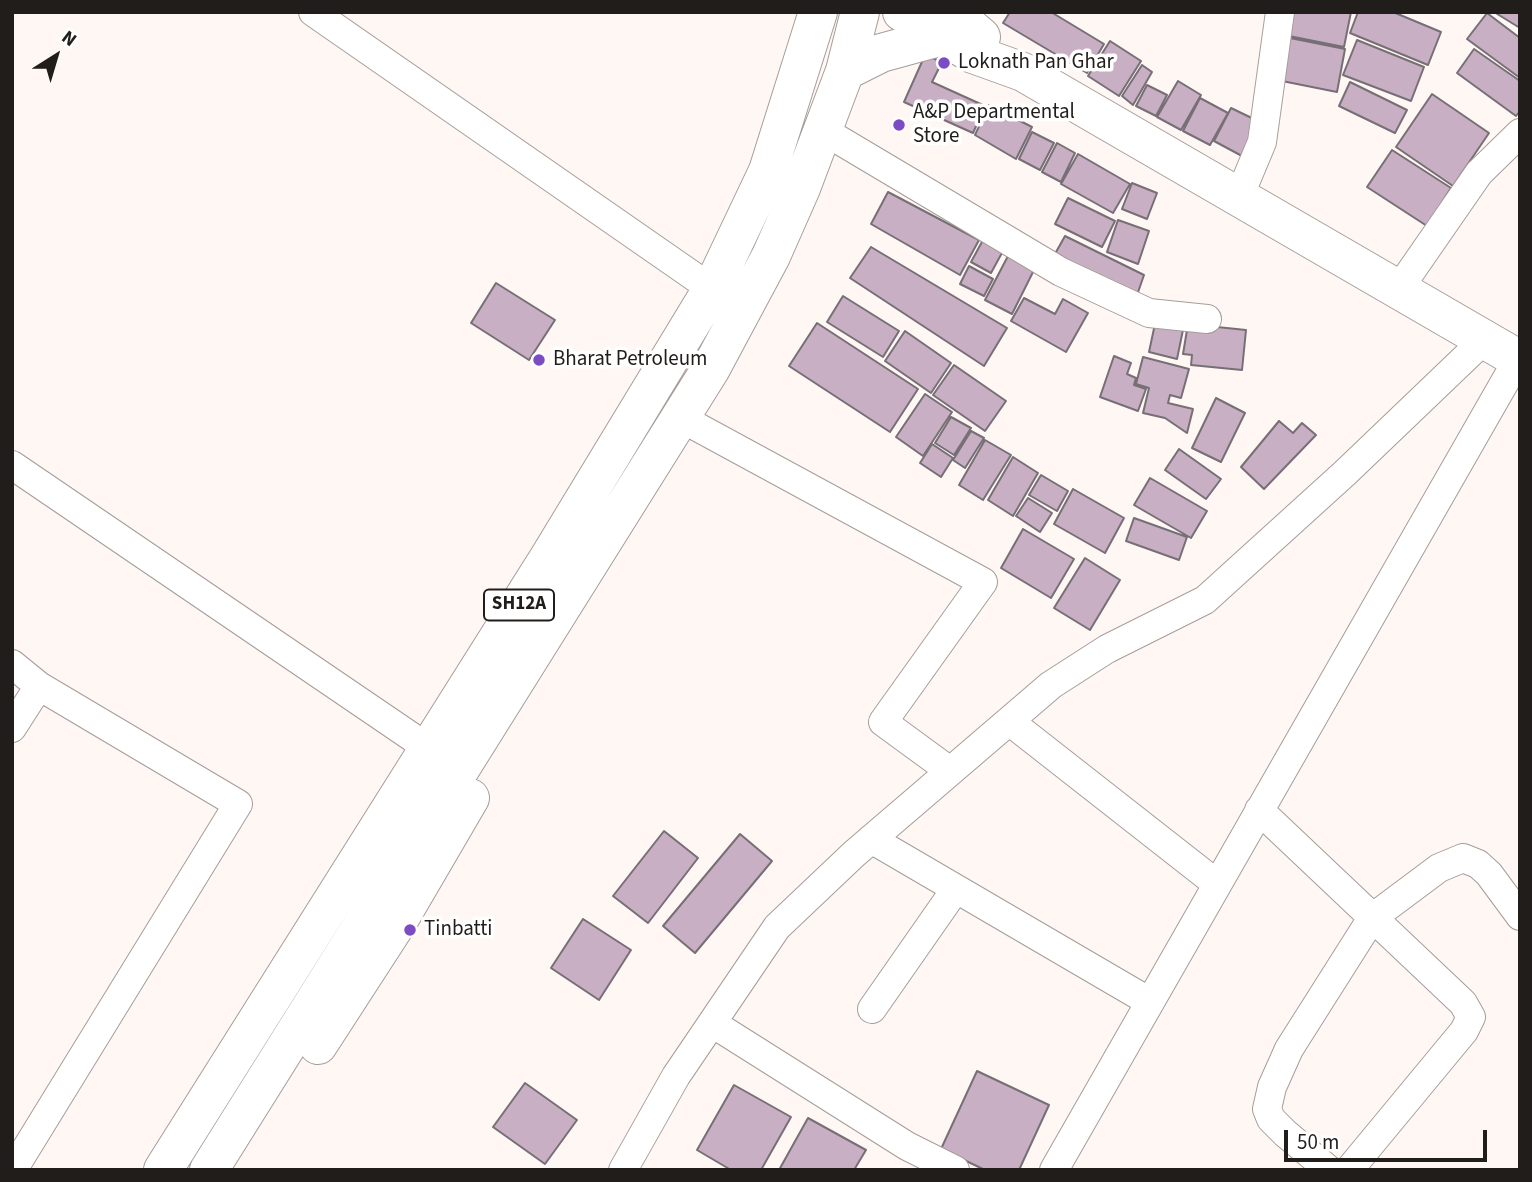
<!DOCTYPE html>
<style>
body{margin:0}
#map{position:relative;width:1532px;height:1182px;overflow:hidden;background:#fff7f3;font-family:"Source Sans 3",sans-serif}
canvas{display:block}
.frame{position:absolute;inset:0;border:14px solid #201d1b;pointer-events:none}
.north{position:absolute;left:21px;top:21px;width:70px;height:70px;-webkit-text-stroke:5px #fff;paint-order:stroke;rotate:37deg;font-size:19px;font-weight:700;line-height:28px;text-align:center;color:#201d1b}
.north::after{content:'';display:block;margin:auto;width:24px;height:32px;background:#201d1b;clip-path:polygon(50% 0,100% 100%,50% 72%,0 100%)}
.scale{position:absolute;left:1284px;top:1130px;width:203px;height:32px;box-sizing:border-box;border:4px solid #201d1b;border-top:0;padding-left:9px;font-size:21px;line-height:24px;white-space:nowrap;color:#201d1b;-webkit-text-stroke:5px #fff;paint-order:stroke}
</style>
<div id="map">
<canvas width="1532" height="1182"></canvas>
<div class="frame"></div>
<div class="north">N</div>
<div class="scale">50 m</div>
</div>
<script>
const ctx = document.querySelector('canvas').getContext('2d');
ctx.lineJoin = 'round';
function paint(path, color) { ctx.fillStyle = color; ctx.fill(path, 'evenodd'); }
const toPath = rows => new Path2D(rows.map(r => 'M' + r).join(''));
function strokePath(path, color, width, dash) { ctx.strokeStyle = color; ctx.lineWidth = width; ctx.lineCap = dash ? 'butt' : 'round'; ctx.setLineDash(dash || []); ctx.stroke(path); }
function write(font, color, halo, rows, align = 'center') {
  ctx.font = font + ' "Source Sans 3",sans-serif'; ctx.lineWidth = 7; ctx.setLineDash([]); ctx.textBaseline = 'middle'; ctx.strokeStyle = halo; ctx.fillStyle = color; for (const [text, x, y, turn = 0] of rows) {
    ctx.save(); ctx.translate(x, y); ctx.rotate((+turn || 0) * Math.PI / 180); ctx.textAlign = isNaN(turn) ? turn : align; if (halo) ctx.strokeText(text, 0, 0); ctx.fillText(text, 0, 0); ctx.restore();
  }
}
const building = toPath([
 [1010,12,1051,12,1104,44,1087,73,1003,23,1010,12],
 [1289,12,1351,12,1344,47,1284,35,1289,12],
 [1358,12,1393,12,1441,32,1428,65,1350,33,1358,12],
 [1494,12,1520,12,1520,28,1494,12],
 [1487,13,1520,38,1520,78,1467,39,1487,13],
 [1290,38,1345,49,1337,92,1282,81,1290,38],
 [1357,40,1424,67,1411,101,1343,75,1357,40],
 [1110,41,1141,61,1119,96,1088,76,1110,41],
 [1474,49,1520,81,1520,111,1516,116,1457,73,1474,49],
 [925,55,942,62,932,82,985,106,973,133,904,102,925,55],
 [1142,65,1152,72,1133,105,1122,96,1142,65],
 [1178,81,1201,95,1181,130,1157,117,1178,81],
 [1350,82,1407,110,1395,133,1339,106,1350,82],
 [1147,85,1167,95,1156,116,1136,106,1147,85],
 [1432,94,1489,133,1453,186,1396,147,1432,94],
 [1200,98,1228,113,1210,145,1183,131,1200,98],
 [989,105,1032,127,1016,159,975,135,989,105],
 [1231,108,1260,122,1242,156,1214,141,1231,108],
 [1032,132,1054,143,1040,170,1019,159,1032,132],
 [1057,143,1075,153,1061,182,1042,172,1057,143],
 [1392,150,1451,188,1427,226,1367,187,1392,150],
 [1078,154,1130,184,1113,213,1061,184,1078,154],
 [1132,183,1157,193,1147,219,1122,209,1132,183],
 [888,192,979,240,960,275,871,224,888,192],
 [1068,198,1115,221,1102,247,1055,224,1068,198],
 [1118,220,1149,231,1138,264,1107,252,1118,220],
 [1065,236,1144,275,1136,298,1051,261,1065,236],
 [983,240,1003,251,991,273,971,262,983,240],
 [871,247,1007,328,984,366,850,278,871,247],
 [1008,256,1034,270,1012,314,985,300,1008,256],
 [969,266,993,279,984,296,960,284,969,266],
 [496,283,555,320,529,360,471,323,496,283],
 [843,296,899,331,883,357,827,322,843,296],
 [1024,298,1055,314,1063,299,1088,313,1066,352,1011,321,1024,298],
 [1156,319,1184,325,1177,359,1149,352,1156,319],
 [817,323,918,389,890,432,789,366,817,323],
 [1188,324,1246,330,1242,370,1191,365,1192,355,1183,354,1188,324],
 [905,331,951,363,931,393,885,361,905,331],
 [1114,356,1131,363,1127,374,1136,378,1134,385,1146,389,1138,411,1100,397,1114,356],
 [1143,357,1189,369,1181,398,1170,395,1168,403,1193,409,1187,433,1165,418,1143,413,1149,388,1136,384,1143,357],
 [954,365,1006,401,985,431,933,395,954,365],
 [925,394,952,412,923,456,896,437,925,394],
 [1216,398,1245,413,1221,462,1192,448,1216,398],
 [951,417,971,428,954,455,935,443,951,417],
 [1279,421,1293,433,1302,423,1316,435,1264,489,1241,467,1279,421],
 [971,431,984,438,965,468,953,460,971,431],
 [985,440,1011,455,983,500,959,485,985,440],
 [932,444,953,458,941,477,920,463,932,444],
 [1179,449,1221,479,1206,499,1165,470,1179,449],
 [1013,457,1038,473,1013,516,988,500,1013,457],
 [1041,475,1068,491,1057,511,1029,495,1041,475],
 [1150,478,1207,511,1191,538,1134,505,1150,478],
 [1073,489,1124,518,1105,553,1054,524,1073,489],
 [1028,498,1052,513,1040,532,1016,516,1028,498],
 [1134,518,1187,537,1179,560,1126,541,1134,518],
 [1023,529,1074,559,1051,598,1001,568,1023,529],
 [1085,558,1120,580,1090,630,1054,608,1085,558],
 [664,831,698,858,648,923,613,896,664,831],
 [740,834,772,861,695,953,663,926,740,834],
 [583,919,631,950,599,1000,551,968,583,919],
 [977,1071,1049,1105,1019,1170,985,1170,941,1149,977,1071],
 [525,1083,577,1120,545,1164,493,1127,525,1083],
 [734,1085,791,1117,761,1170,731,1170,697,1150,734,1085],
 [808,1118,866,1150,854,1170,779,1170,808,1118]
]);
const minor = toPath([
 [313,12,712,289],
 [824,131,1061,272,1149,313,1207,319],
 [1239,197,1262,142,1280,12],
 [1398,290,1479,173,1520,133],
 [679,417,983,582,883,722,950,771],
 [12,465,428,748],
 [12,664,39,686,238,804,13,1170],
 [1009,721,1217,884],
 [12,728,39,686],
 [1259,810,1463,1003,1471,1017,1464,1031,1349,1170],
 [871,839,1150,1002],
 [872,1009,955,890],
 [712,1023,907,1146,955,1170],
 [623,1170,676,1076,777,927,854,854,1051,685,1107,649,1205,600,1345,473,1484,340],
 [1054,1170,1518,359],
 [1329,1170,1285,1133,1271,1119,1267,1109,1272,1087,1289,1049,1372,918,1439,868,1463,858,1478,864,1489,874,1520,916]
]);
const secondary = toPath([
 [902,12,973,54,1023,72,1520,360]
]);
const primary = toPath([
 [952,12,981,37],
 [845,71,881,53,943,36],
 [318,1045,397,923,470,798],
 [163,1170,550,556,712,289,768,171,818,12],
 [209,1170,710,370,771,256,801,188,845,71,860,12]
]);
const markers = [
 [944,63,7,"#7c4cc4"],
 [899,125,7,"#7c4cc4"],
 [539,360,7,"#7c4cc4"],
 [410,930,7,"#7c4cc4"]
];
const shields = [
 [519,605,70]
];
const shieldNames = [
 ["SH12A",519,605]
];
const poiNames = [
 ["Loknath Pan Ghar",958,63],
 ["A&P Departmental",913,113],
 ["Store",913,137],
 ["Bharat Petroleum",553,360],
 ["Tinbatti",424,930]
];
paint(building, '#c9afc4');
strokePath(building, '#766f75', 2);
strokePath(minor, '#a69d99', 30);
strokePath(secondary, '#a69d99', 40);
strokePath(primary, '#a69d99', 40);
strokePath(minor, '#fff', 28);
strokePath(secondary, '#fff', 38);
strokePath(primary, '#fff', 38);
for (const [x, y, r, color] of markers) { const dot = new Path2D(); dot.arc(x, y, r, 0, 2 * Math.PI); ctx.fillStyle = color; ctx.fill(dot); strokePath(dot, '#fff', 2.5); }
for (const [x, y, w] of shields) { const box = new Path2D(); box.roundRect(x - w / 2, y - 15.5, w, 31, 5); ctx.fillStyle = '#fff'; ctx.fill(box); strokePath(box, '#201d1b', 2); }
write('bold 19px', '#201d1b', null, shieldNames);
write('21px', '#201d1b', '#fff', poiNames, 'left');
</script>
